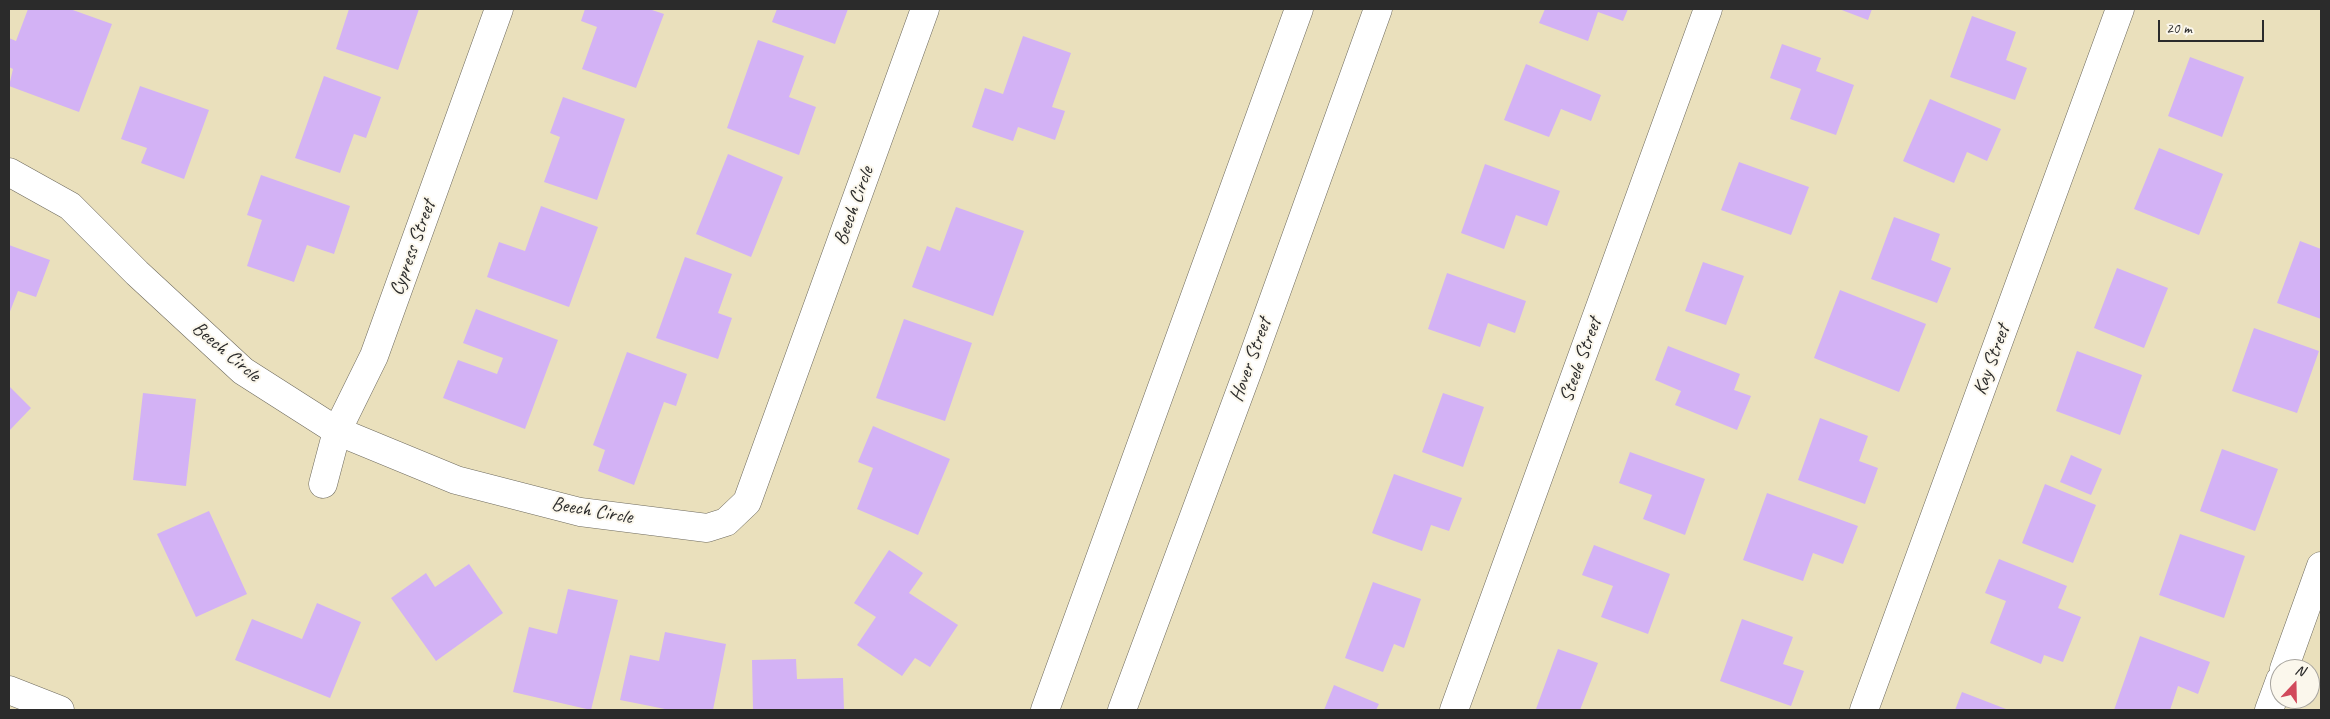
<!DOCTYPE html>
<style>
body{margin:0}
#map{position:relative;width:2330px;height:719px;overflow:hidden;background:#eae0bc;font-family:Caveat,sans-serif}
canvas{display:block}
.frame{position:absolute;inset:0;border:10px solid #2b2b2b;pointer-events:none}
.north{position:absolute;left:2270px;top:659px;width:50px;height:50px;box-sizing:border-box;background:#fbf7ec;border:1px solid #a8a59f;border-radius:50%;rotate:21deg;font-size:14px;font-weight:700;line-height:20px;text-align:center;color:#2b2b2b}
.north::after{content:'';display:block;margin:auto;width:18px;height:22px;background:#d1495b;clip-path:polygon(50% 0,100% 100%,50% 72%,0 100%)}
.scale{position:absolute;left:2158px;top:20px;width:106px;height:22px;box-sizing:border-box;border:2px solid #2b2b2b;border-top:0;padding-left:6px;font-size:15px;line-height:18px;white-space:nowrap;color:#2b2b2b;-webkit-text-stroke:4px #fbf7ec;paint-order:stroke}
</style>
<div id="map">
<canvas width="2330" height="719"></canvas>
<div class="frame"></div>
<div class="north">N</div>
<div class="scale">20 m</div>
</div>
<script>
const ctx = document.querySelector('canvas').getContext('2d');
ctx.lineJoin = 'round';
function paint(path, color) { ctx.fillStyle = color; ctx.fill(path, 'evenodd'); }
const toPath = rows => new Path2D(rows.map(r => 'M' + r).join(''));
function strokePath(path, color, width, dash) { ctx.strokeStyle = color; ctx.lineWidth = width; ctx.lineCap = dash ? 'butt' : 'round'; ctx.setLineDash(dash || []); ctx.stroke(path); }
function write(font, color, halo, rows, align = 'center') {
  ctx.font = font + ' Caveat,sans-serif'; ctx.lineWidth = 4; ctx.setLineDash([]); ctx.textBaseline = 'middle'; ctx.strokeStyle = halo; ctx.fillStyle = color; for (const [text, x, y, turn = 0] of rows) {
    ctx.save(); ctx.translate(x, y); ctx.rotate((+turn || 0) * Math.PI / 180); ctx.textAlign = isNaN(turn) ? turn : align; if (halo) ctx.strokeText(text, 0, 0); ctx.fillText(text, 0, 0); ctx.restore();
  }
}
const building = toPath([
 [28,9,70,9,112,24,79,112,9,86,13,69,9,67,9,38,16,41],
 [349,9,419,9,398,70,336,49],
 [585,9,649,9,664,14,636,88,582,69,597,27,581,21],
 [777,9,848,9,835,44,772,22],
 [1545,9,1628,9,1623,21,1598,12,1588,41,1539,23],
 [1839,9,1872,9,1868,20],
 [1972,16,2016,32,2006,60,2027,68,2015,100,1950,77],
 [1023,36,1071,53,1052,107,1065,111,1055,140,1018,127,1013,141,972,127,985,88,1003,94],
 [758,40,804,56,789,97,816,107,799,155,727,128],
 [1782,44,1821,58,1816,71,1854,85,1836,135,1790,119,1801,89,1770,78],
 [2190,57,2244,77,2222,137,2168,116],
 [1526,64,1601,95,1591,121,1561,109,1549,137,1504,120],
 [324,76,381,97,366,138,354,134,340,173,295,158],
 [140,86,209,110,184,179,141,163,147,148,121,139],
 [563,97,625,119,597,200,544,182,560,137,550,133],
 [1930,99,2001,129,1987,161,1967,152,1954,183,1903,161],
 [2159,148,2223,174,2199,235,2134,209],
 [728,154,783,177,751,257,696,234],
 [1739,162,1809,187,1791,235,1721,210],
 [1485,164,1560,191,1547,226,1516,215,1504,249,1461,233],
 [261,175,350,206,334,254,307,245,294,282,247,266,262,220,247,215],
 [541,206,598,227,569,307,487,277,499,242,525,251],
 [956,207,1024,231,993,316,912,287,927,246,940,251],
 [1894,217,1940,234,1931,260,1951,268,1937,303,1871,279],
 [2300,241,2321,249,2321,319,2277,303],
 [9,245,50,260,36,297,18,291,9,314],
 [685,257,732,274,718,313,732,318,718,359,656,338],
 [1703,262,1744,276,1726,325,1685,311],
 [2117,268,2168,288,2144,348,2094,328],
 [1447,273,1526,301,1515,333,1488,323,1480,347,1428,329],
 [1840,290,1926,324,1899,392,1814,358],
 [476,309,558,340,525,429,443,398,458,360,497,374,503,358,463,343],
 [904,319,972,343,945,421,876,398],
 [2254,328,2319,351,2297,413,2232,391],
 [1668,346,1740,374,1734,390,1751,396,1737,430,1675,405,1681,391,1655,380],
 [2077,351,2142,375,2120,435,2056,411],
 [627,352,687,374,676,406,664,402,634,485,598,471,605,450,593,445],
 [9,386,31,408,9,431],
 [143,393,196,399,186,486,133,480],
 [1443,393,1484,407,1463,467,1422,452],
 [1820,418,1868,436,1859,461,1878,468,1865,504,1798,480],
 [873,426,950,459,918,535,857,509,873,468,858,462],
 [2222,449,2278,469,2255,531,2200,511],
 [1630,452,1705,479,1685,535,1643,519,1652,495,1619,483],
 [2071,455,2102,469,2091,495,2060,482],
 [1394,474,1462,498,1449,531,1431,525,1422,551,1372,533],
 [2045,484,2096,505,2073,563,2022,543],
 [1767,493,1858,526,1843,564,1813,553,1803,581,1743,560],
 [209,511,247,594,196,617,157,534],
 [2180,534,2245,556,2224,618,2159,595],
 [1594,545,1670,574,1648,634,1601,617,1613,586,1582,575],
 [889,550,923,573,909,593,958,625,930,667,915,658,902,676,857,645,876,617,854,603],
 [1999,559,2067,586,2058,608,2081,617,2063,662,2044,655,2041,664,1990,643,2006,601,1985,593],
 [469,564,503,613,436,661,391,598,426,573,435,587],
 [1373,582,1421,599,1404,648,1394,644,1383,672,1345,658],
 [568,589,618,600,591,710,513,692,529,627,557,634],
 [317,603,361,622,330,698,235,660,252,619,302,639],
 [1742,619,1793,637,1783,664,1804,671,1791,706,1720,681],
 [665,632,726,644,713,710,670,710,620,700,630,655,659,661],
 [2140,636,2210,662,2198,694,2178,686,2170,710,2114,710],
 [1558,649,1598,663,1580,710,1536,709],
 [796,659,797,679,843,678,844,710,753,710,752,660],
 [1334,685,1379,704,1376,710,1324,710],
 [1962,692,2006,709,2005,710,1955,710]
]);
const street = toPath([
 [9,172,70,206,137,273,243,371,337,431,456,480,580,512,707,528,726,522,747,502,925,9],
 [323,484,337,431,374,356,499,9],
 [2284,669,2321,566],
 [1454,710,1708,9],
 [1864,710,2120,9],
 [2269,710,2280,680]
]);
const secondary = toPath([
 [9,690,60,710],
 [1045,710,1299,9],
 [1122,710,1250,365,1378,9]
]);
const streetNames = [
 ["Beech Circle",854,206,-70],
 ["Cypress Street",413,248,-70],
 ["Beech Circle",226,352,40],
 ["Hover Street",1251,360,-70],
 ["Steele Street",1581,360,-70],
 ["Kay Street",1992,360,-70],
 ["Beech Circle",592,511,10]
];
paint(building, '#d3b2f5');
strokePath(street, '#6e6a5e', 29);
strokePath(secondary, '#6e6a5e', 29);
strokePath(street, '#fff', 28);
strokePath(secondary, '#fff', 28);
write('20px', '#2b2b2b', '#fbf7ec', streetNames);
</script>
